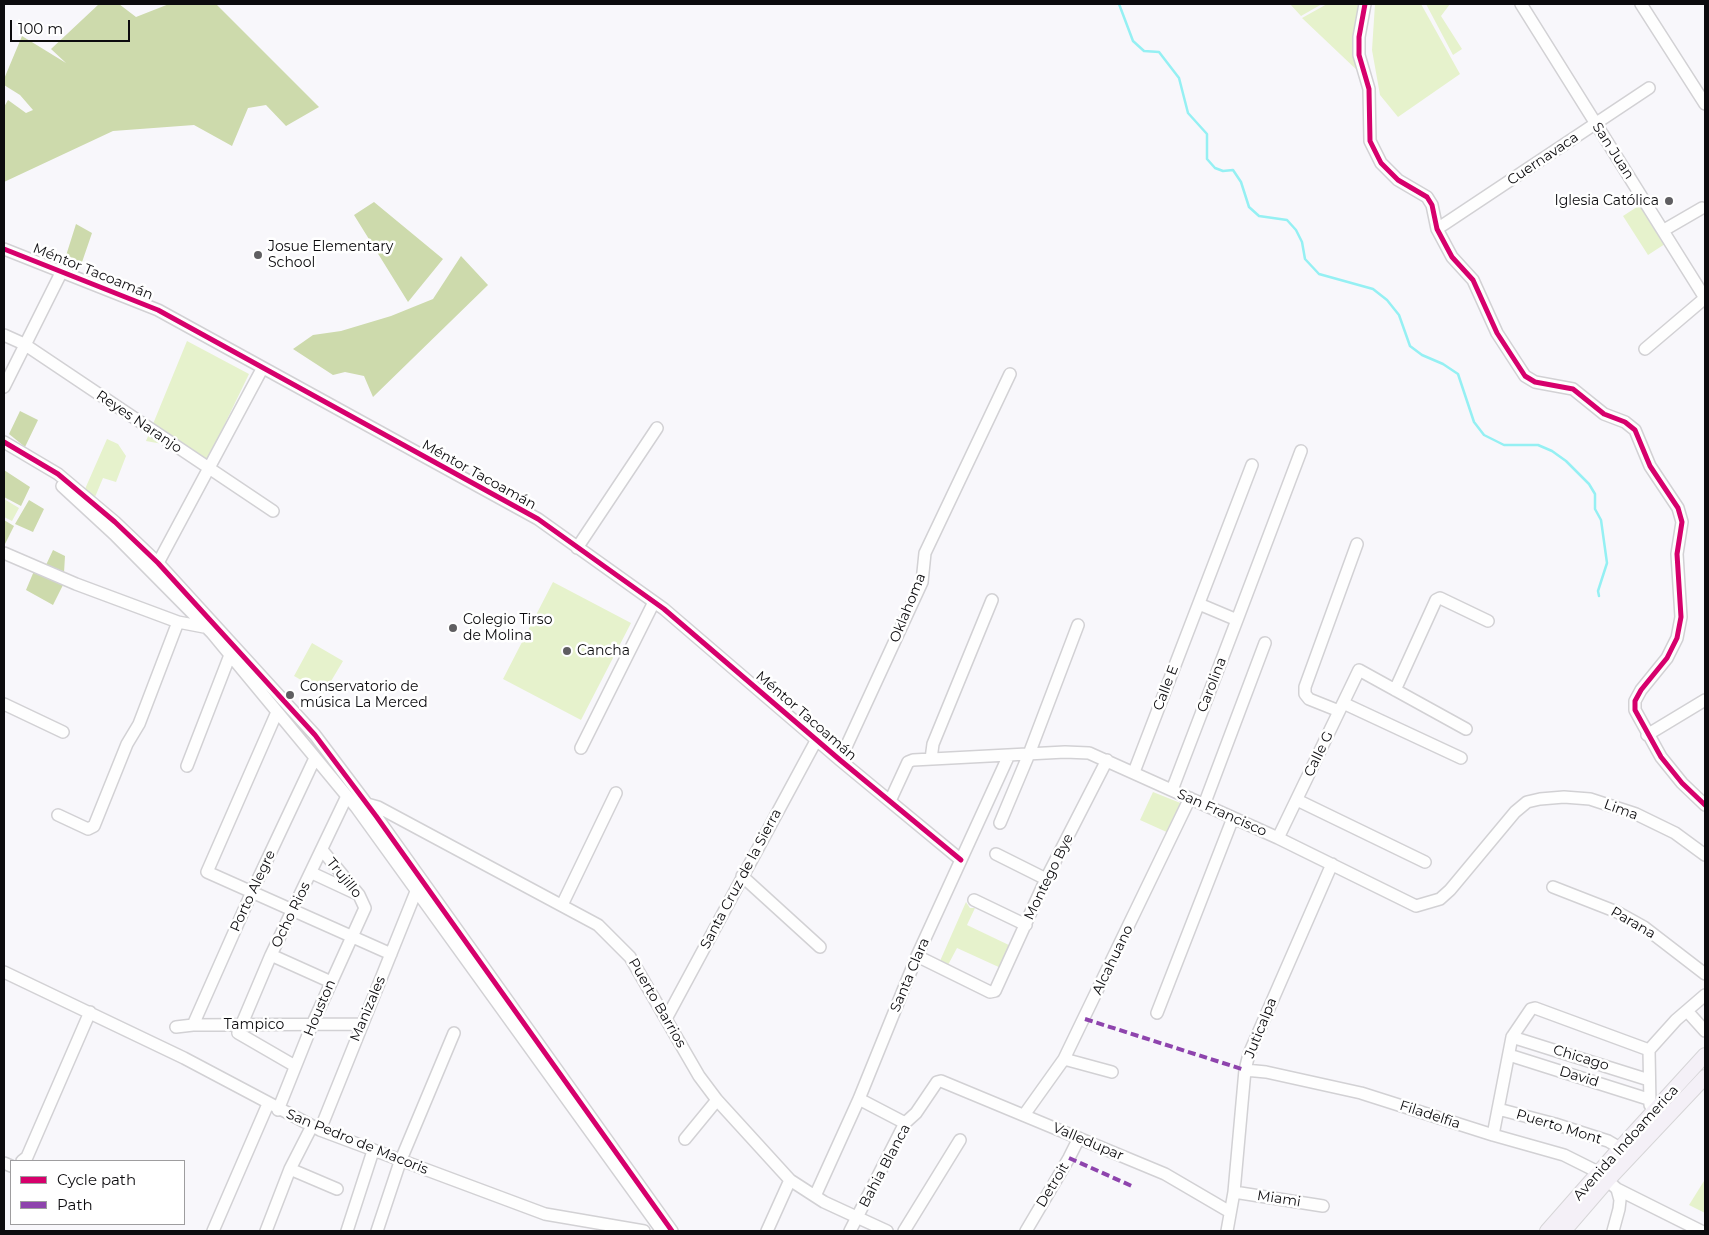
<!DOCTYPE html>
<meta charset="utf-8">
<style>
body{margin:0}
#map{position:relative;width:1709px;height:1235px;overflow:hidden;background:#f8f7fb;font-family:Montserrat,sans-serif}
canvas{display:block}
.frame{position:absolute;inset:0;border:5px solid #0c0b0e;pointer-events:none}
.legend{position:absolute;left:10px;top:1160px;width:175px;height:65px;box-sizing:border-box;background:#fff;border:1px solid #9e9d9f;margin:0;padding:6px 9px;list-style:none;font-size:15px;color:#0c0b0e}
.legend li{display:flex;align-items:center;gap:10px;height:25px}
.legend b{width:25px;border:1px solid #9e9d9f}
.scale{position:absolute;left:10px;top:20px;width:120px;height:22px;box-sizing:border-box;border:2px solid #0c0b0e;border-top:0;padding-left:6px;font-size:15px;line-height:18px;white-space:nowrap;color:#0c0b0e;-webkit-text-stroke:4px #fff;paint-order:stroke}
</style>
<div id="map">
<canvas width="1709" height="1235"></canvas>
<div class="frame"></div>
<ul class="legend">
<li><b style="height:6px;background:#d6006c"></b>Cycle path</li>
<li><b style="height:6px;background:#8e44ad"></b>Path</li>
</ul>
<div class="scale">100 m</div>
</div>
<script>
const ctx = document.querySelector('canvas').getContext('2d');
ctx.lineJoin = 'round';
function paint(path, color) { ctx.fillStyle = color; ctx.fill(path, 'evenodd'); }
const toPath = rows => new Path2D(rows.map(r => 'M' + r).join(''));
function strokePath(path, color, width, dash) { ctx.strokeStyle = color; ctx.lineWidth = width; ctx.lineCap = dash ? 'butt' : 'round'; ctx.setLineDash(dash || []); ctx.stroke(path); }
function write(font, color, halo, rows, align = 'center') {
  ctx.font = font + ' Montserrat,sans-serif'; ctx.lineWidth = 5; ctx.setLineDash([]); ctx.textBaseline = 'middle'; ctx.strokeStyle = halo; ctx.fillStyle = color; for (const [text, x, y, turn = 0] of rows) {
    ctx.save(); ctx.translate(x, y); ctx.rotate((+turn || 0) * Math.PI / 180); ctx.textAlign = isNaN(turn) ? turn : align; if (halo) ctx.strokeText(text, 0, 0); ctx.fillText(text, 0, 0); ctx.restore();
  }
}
const green = toPath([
 [1290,4,1322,4,1301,16],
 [1327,4,1360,4,1360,73,1302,18],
 [1375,4,1421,4,1460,74,1398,117,1380,95,1372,50],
 [1426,4,1450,4,1441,16,1462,49,1453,55],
 [1643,203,1668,242,1648,255,1623,216],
 [187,341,249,374,205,465,179,447,146,441],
 [107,439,118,444,126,456,116,482,103,478,95,497,85,489],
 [4,499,19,508,12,521,4,517],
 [553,582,631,623,581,720,503,679],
 [312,643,343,661,324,693,294,676],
 [1153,792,1183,804,1171,834,1140,820],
 [966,902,970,908,975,908,967,925,1013,947,1003,969,957,948,948,965,940,961],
 [1704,1181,1705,1182,1705,1213,1689,1205]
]);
const forest = toPath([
 [99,4,119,4,136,17,169,4,216,4,319,107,286,126,266,105,248,108,232,146,194,125,113,131,4,182,4,107,8,100,26,113,33,110,20,95,4,85,4,79,22,36,66,63,51,49],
 [374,202,443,259,408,302,354,215],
 [76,224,92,233,80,268,64,262],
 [461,256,488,285,373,397,364,376,345,372,333,375,293,349,313,335,341,331,391,316,433,299],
 [20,411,38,420,25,447,9,434],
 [4,470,30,487,21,506,4,497],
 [29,500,44,509,33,532,15,524],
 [4,520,14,526,4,546],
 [53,550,65,556,64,573,46,565],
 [34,571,63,585,53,605,26,590]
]);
const stream = toPath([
 [1119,4,1133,41,1144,51,1159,52,1179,78,1188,113,1207,134,1207,159,1215,168,1223,171,1233,170,1241,182,1249,207,1259,216,1287,220,1296,230,1302,242,1305,259,1319,274,1373,289,1387,300,1399,315,1410,346,1422,355,1443,364,1458,374,1474,422,1484,435,1504,445,1538,445,1552,451,1566,461,1589,484,1595,494,1595,509,1601,520,1607,563,1598,591,1599,596]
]);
const minor = toPath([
 [1365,4,1359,37,1359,55,1369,89,1370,141,1381,163,1398,180,1427,197,1432,205,1437,229,1452,257,1473,280,1497,333,1525,376,1535,382,1573,389,1604,414,1625,422,1635,430,1650,466,1678,508,1682,522,1677,554,1681,617,1677,638,1667,658,1641,690,1635,701,1635,710,1661,757,1682,783,1705,805],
 [1521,4,1705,298],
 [1641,4,1705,104],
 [1437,229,1649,88],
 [1664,230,1702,208],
 [4,249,158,310,538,519,664,609,840,760,961,860],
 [4,335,24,344,273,511],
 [1645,349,1705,298],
 [4,387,62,271],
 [4,442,58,474,115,522,158,563,315,735,376,816,672,1231],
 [62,486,114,534,212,633,356,807,662,1231],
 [577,548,657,428],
 [4,553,76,584,178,622],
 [158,563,262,369],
 [1237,620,1301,451],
 [1395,690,1436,600,1440,598,1488,621],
 [1343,703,1461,758],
 [4,704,63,732],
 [1339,711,1309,699,1305,694,1305,687,1357,544],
 [277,712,207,872,391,954],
 [1647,735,1705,700],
 [581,748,654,602],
 [931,759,933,744,992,600],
 [840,760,922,582,925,553,1010,374],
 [187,766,230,655],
 [1134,772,1252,465],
 [1172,790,1237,620,1199,604],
 [1297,800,1425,862],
 [890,801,908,762,913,760,1065,752,1089,753,1278,838,1416,906,1440,899,1450,890,1515,812,1527,802,1540,799,1564,797,1590,799,1636,814,1675,833,1705,855],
 [367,804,378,807,598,925,630,957,699,1076,717,1100,790,1180,824,1202,887,1231],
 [1204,805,1265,643],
 [58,815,88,829,94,826,127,744,139,724,178,622,204,627],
 [1000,823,1029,754,1078,625],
 [1278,838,1359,670,1466,729],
 [996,854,1046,879],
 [312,873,355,893],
 [742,876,820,947],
 [1553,887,1617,912,1644,927,1705,974],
 [974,900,1026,925],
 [562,905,616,793],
 [271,955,331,982],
 [917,956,990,992,995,991,1046,879,1107,760],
 [4,972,184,1058,320,1130,545,1214,644,1231],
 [1687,1011,1705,1031],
 [1157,1013,1233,818],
 [666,1019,817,739],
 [193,1025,251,894,315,758],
 [176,1027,193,1025,361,1024],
 [1512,1037,1649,1080],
 [1649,1050,1676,1020,1705,995],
 [1649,1050,1650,1105],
 [1509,1055,1648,1099],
 [1064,1059,1112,1072],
 [295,1066,238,1033,271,955,347,796],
 [1245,1070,1266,1072,1361,1093,1493,1135,1564,1155,1598,1172,1617,1189,1701,1231],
 [859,1099,905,1123],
 [1498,1109,1555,1124,1608,1141,1620,1148],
 [278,1110,312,1025,365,908,359,895,322,850],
 [1024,1115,1064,1059,1190,798],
 [320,1130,417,889],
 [1493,1135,1512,1037,1531,1009,1535,1008,1649,1050],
 [685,1139,717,1100],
 [22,1161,27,1157,90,1012],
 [4,1163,11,1166],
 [290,1169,337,1189],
 [1234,1192,1323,1206],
 [815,1196,859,1099,917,956,1009,755],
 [213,1231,268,1104],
 [266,1231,290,1169,312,1126],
 [347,1231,373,1151],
 [377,1231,400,1162,454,1033],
 [767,1231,790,1180],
 [850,1231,905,1123,916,1113,937,1082,941,1081,1165,1174,1230,1212],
 [904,1231,960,1140],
 [1026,1231,1069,1158,1079,1138],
 [1227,1231,1234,1192,1245,1070,1249,1054,1332,864],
 [1613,1231,1619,1209,1620,1200,1617,1189]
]);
const major = toPath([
 [1547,1231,1620,1148,1705,1055],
 [1564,1231,1608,1180,1705,1077]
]);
const quiet = toPath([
 [1085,1019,1245,1070],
 [1069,1158,1134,1187]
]);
const cycleway = toPath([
 [1365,4,1359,37,1359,55,1369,89,1370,141,1381,163,1398,180,1427,197,1432,205,1437,229,1452,257,1473,280,1497,333,1525,376,1535,382,1573,389,1604,414,1625,422,1635,430,1650,466,1678,508,1682,522,1677,554,1681,617,1677,638,1667,658,1641,690,1635,701,1635,710,1661,757,1682,783,1705,805],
 [4,249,158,310,538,519,664,609,840,760,961,860],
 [4,442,58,474,115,522,158,563,315,735,376,816,672,1231]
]);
const markers = [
 [1669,201,5,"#5f5e61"],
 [258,255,5,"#5f5e61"],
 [453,628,5,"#5f5e61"],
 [567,651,5,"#5f5e61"],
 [290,695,5,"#5f5e61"]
];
const streetNames = [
 ["San Juan",1613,151,57],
 ["Cuernavaca",1543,159,-34],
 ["Méntor Tacoamán",93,272,22],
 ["Reyes Naranjo",139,422,34],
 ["Méntor Tacoamán",479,475,29],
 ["Oklahoma",908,608,-68],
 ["Carolina",1212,685,-69],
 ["Calle E",1166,688,-69],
 ["Méntor Tacoamán",806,716,41],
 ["Calle G",1319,754,-64],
 ["Lima",1621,810,20],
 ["San Francisco",1222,813,24],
 ["Montego Bye",1049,877,-64],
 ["Trujillo",344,878,51],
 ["Santa Cruz de la Sierra",741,879,-62],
 ["Porto Alegre",253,891,-65],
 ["Ocho Rios",291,915,-64],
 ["Parana",1633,923,30],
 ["Alcahuano",1113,960,-64],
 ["Santa Clara",910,975,-67],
 ["Puerto Barrios",657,1003,60],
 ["Houston",320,1008,-67],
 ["Manizales",368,1009,-67],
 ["Tampico",254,1025],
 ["Juticalpa",1261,1028,-68],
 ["Chicago",1581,1058,17],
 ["David",1579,1077,17],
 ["Filadelfia",1430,1115,18],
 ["Puerto Mont",1559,1127,17],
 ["San Pedro de Macoris",357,1142,22],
 ["Valledupar",1088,1142,23],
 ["Avenida Indoamerica",1626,1143,-48],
 ["Bahia Blanca",885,1166,-62],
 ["Detroit",1053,1185,-59],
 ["Miami",1279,1199,9]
];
const poiNames = [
 ["Iglesia Católica",1659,201,"right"],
 ["Josue Elementary",268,247],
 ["School",268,263],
 ["Colegio Tirso",463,620],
 ["de Molina",463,636],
 ["Cancha",577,651],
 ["Conservatorio de",300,687],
 ["música La Merced",300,703]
];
paint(green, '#e6f2cc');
paint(forest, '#cddaac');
strokePath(stream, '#95f0f3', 2.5);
strokePath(minor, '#d2d1d4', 14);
strokePath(major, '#d6d5d7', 16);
strokePath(minor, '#fefefe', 11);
strokePath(major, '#f4f0f7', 14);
strokePath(quiet, '#8e44ad', 4, [8, 4]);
strokePath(cycleway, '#d6006c', 5);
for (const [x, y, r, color] of markers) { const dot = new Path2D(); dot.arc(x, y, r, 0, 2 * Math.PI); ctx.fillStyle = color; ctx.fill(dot); strokePath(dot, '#fff', 2); }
write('14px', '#0c0b0e', '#fff', streetNames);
write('14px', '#0c0b0e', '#fff', poiNames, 'left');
</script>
